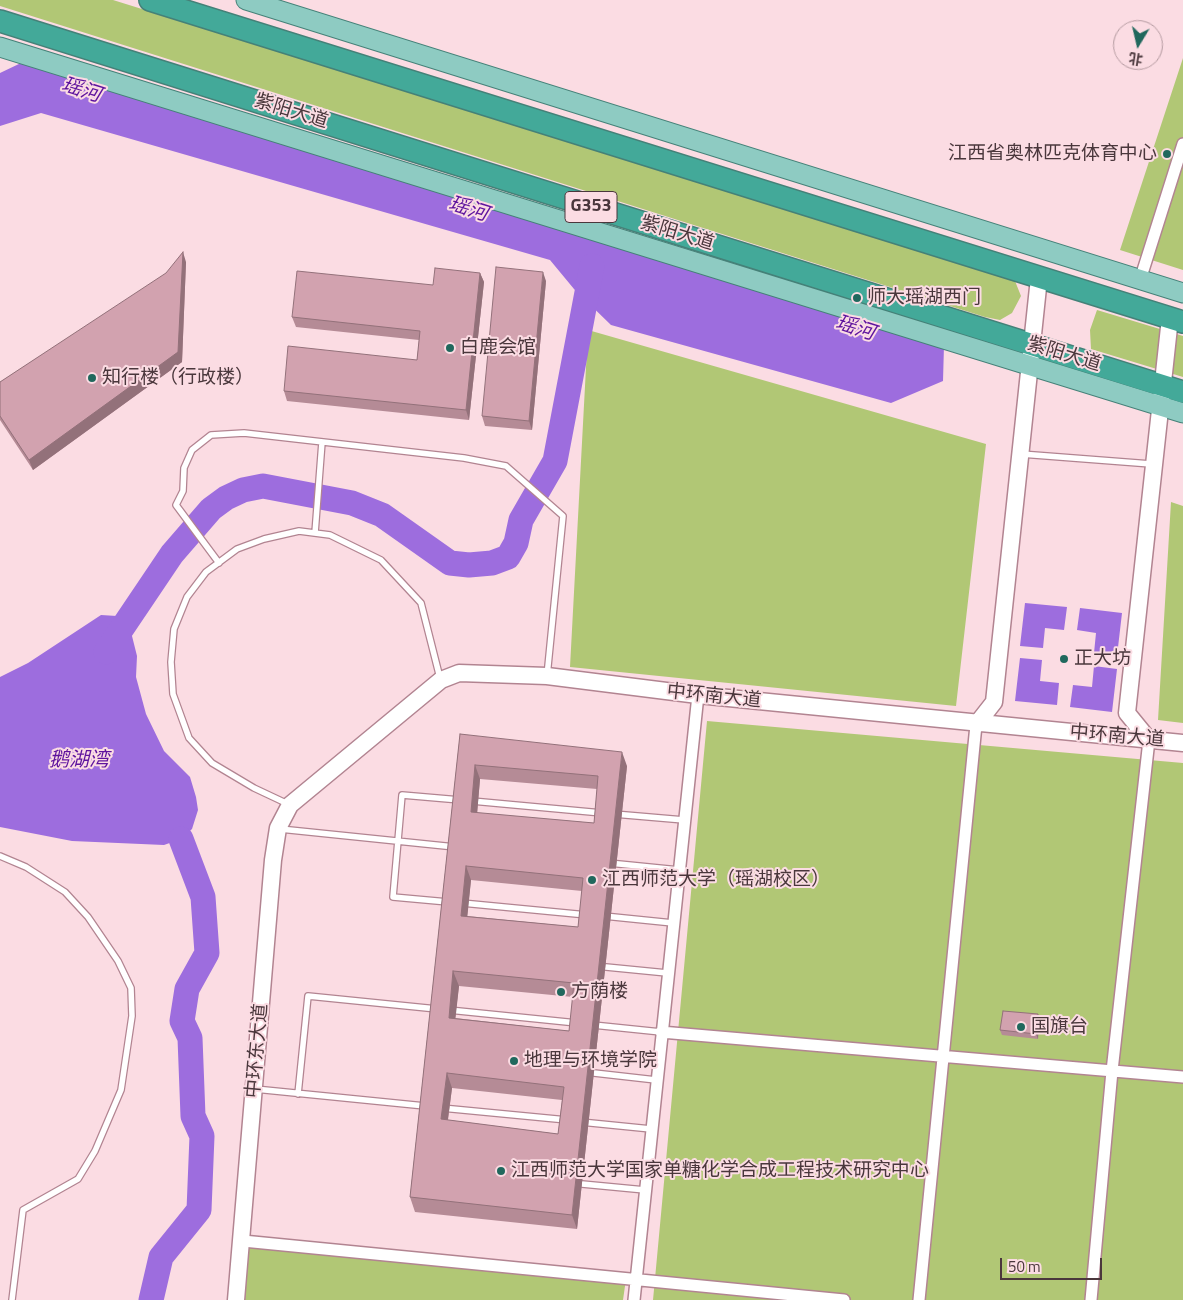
<!DOCTYPE html>
<meta charset="utf-8">
<style>
body{margin:0}
#map{position:relative;width:1183px;height:1300px;overflow:hidden;background:#fbdce3;font-family:"Titillium Web","Noto Sans SC",sans-serif}
canvas{display:block}
.north{position:absolute;left:1113px;top:20px;width:50px;height:50px;box-sizing:border-box;background:#fbdce3;border:1px solid #b49aa0;border-radius:50%;rotate:189deg;font-size:14px;font-weight:700;line-height:20px;text-align:center;color:#4a373c}
.north::after{content:'';display:block;margin:auto;width:18px;height:22px;background:#20685d;clip-path:polygon(50% 0,100% 100%,50% 72%,0 100%)}
.scale{position:absolute;left:1000px;top:1258px;width:102px;height:22px;box-sizing:border-box;border:2px solid #4a373c;border-top:0;padding-left:6px;font-size:15px;line-height:18px;white-space:nowrap;color:#4a373c;-webkit-text-stroke:4px #fbdce3;paint-order:stroke}
</style>
<div id="map">
<canvas width="1183" height="1300"></canvas>
<div class="north">北</div>
<div class="scale">50 m</div>
</div>
<script>
const ctx = document.querySelector('canvas').getContext('2d');
ctx.lineJoin = 'round';
function paint(path, color) { ctx.fillStyle = color; ctx.fill(path, 'evenodd'); }
const toPath = rows => new Path2D(rows.map(r => 'M' + r).join(''));
function strokePath(path, color, width, dash) { ctx.strokeStyle = color; ctx.lineWidth = width; ctx.lineCap = dash ? 'butt' : 'round'; ctx.setLineDash(dash || []); ctx.stroke(path); }
function write(font, color, halo, rows, align = 'center') {
  ctx.font = font + ' "Titillium Web","Noto Sans SC",sans-serif'; ctx.lineWidth = 4; ctx.setLineDash([]); ctx.textBaseline = 'middle'; ctx.strokeStyle = halo; ctx.fillStyle = color; for (const [text, x, y, turn = 0] of rows) {
    ctx.save(); ctx.translate(x, y); ctx.rotate((+turn || 0) * Math.PI / 180); ctx.textAlign = isNaN(turn) ? turn : align; if (halo) ctx.strokeText(text, 0, 0); ctx.fillText(text, 0, 0); ctx.restore();
  }
}
const green = toPath([
 [0,0,113,0,1015,281,1021,296,1012,313,1000,320,985,317,0,6],
 [1183,58,1183,270,1120,250],
 [1097,310,1183,336,1183,377,1091,349,1090,330],
 [588,330,986,444,956,706,570,667],
 [1171,502,1183,506,1183,723,1158,720],
 [707,721,1183,763,1183,1300,653,1300],
 [243,1241,626,1279,623,1300,236,1300]
]);
const water = toPath([
 [21,63,944,345,943,381,891,403,611,325,574,289,550,260,41,113,0,126,0,73],
 [1025,603,1067,607,1064,630,1045,628,1043,648,1020,646],
 [1080,608,1122,613,1117,656,1094,653,1096,633,1077,630],
 [101,615,117,616,130,628,137,656,136,677,146,714,164,751,190,777,196,797,198,810,192,829,181,839,164,845,72,841,0,827,0,677,28,663],
 [1020,658,1042,660,1040,681,1059,683,1057,705,1015,701],
 [1094,666,1117,669,1112,712,1070,707,1073,685,1092,687]
]);
const river = toPath([
 [106,652,172,554,211,509,226,498,243,490,263,486,352,503,382,515,450,563,469,565,492,563,508,557,516,543,521,520,555,461,592,266],
 [151,1300,161,1257,199,1210,202,1136,193,1116,190,1038,182,1021,187,989,207,953,203,897,181,839]
]);
const lane = toPath([
 [1021,454,1151,464],
 [315,533,322,442],
 [219,563,176,505,183,491,184,468,192,450,211,435,244,433,464,458,506,466,563,516,547,676],
 [472,801,602,813],
 [288,804,254,788,212,763,189,738,173,694,171,662,174,629,187,597,206,572,237,549,264,539,299,531,330,535,381,560,421,603,440,678],
 [614,814,684,820],
 [280,829,455,847],
 [0,856,26,867,65,892,88,917,118,961,131,988,132,1016,121,1090,95,1151,78,1179,23,1210,12,1300],
 [609,863,679,870],
 [448,902,393,897,402,795,460,800],
 [462,903,587,915],
 [604,916,673,923],
 [606,967,667,973],
 [449,1010,577,1023],
 [593,1025,661,1032],
 [594,1073,656,1080],
 [255,1089,425,1106],
 [298,1094,308,996,437,1009],
 [442,1108,567,1120],
 [581,1122,651,1129],
 [582,1184,645,1190]
]);
const street = toPath([
 [1140,280,1183,144],
 [661,1032,1183,1077],
 [243,1241,844,1300],
 [634,1300,698,695],
 [919,1300,976,725],
 [1091,1300,1112,1071,1149,740]
]);
const secondary = toPath([
 [976,725,994,702,1039,278],
 [1149,740,1127,713,1170,318],
 [236,1300,273,860,278,828,290,805,441,680,459,673,547,676,698,695,1183,743]
]);
const primary = toPath([
 [246,0,1183,293],
 [0,47,1183,413]
]);
const highway = toPath([
 [150,0,1183,322],
 [0,21,1183,392]
]);
const wall = toPath([
 [186,262,182,362,33,470,0,420,0,382],
 [480,273,484,282,469,420,287,401,284,391,417,360,419,340,296,327,292,317,433,285],
 [546,281,532,430,485,426,482,416],
 [460,734,627,766,577,1229,415,1212,410,1197],
 [480,779,597,789,594,823,477,813],
 [471,880,582,891,578,927,467,916],
 [459,986,573,997,569,1031,455,1018],
 [452,1088,562,1100,558,1134,448,1120],
 [1039,1019,1038,1039,1002,1035,1000,1030]
]);
const shadedWall = toPath([
 [183,252,186,262,182,362,33,470,29,460],
 [543,272,546,281,532,430,529,421],
 [480,273,484,282,469,420,466,410],
 [622,752,627,766,577,1229,572,1215],
 [475,765,480,779,476,827,471,812],
 [466,866,471,880,466,930,461,916],
 [453,971,459,986,454,1032,449,1018],
 [1038,1014,1039,1019,1038,1039,1036,1034],
 [447,1073,452,1088,446,1133,441,1119]
]);
const building = toPath([
 [183,252,178,352,29,460,0,416,0,382,166,273,183,252],
 [496,267,543,272,529,421,482,416,496,267],
 [435,268,480,273,466,410,284,391,288,346,417,360,420,331,292,317,297,271,433,285,435,268],
 [460,734,622,752,572,1215,410,1197,460,734],
 [475,765,598,776,594,823,471,812,475,765],
 [466,866,583,878,578,927,461,916,466,866],
 [453,971,574,983,569,1031,449,1018,453,971],
 [447,1073,564,1087,558,1134,441,1119,447,1073],
 [1003,1011,1038,1014,1036,1034,1000,1030,1003,1011]
]);
const markers = [
 [1167,154,5,"#20685d"],
 [857,298,5,"#20685d"],
 [450,348,5,"#20685d"],
 [92,378,5,"#20685d"],
 [1064,659,5,"#20685d"],
 [592,880,5,"#20685d"],
 [561,992,5,"#20685d"],
 [1021,1027,5,"#20685d"],
 [514,1061,5,"#20685d"],
 [501,1171,5,"#20685d"]
];
const shields = [
 [591,207,52]
];
const shieldNames = [
 ["G353",591,207]
];
const streetNames = [
 ["紫阳大道",291,112,17],
 ["紫阳大道",677,234,17],
 ["紫阳大道",1064,355,17],
 ["中环南大道",714,697,6],
 ["中环南大道",1117,737,5],
 ["中环东大道",258,1051,-85]
];
const poiNames = [
 ["江西省奥林匹克体育中心",1157,154,"right"],
 ["师大瑶湖西门",867,298],
 ["白鹿会馆",460,348],
 ["知行楼（行政楼）",102,378],
 ["正大坊",1074,659],
 ["江西师范大学（瑶湖校区）",602,880],
 ["方荫楼",571,992],
 ["国旗台",1031,1027],
 ["地理与环境学院",524,1061],
 ["江西师范大学国家单糖化学合成工程技术研究中心",511,1171]
];
const waterNames = [
 ["瑶河",81,91,17],
 ["瑶河",468,210,17],
 ["瑶河",855,329,17],
 ["鹅湖湾",79,761]
];
paint(green, '#b1c775');
paint(water, '#9d6dde');
strokePath(river, '#9d6dde', 25);
strokePath(lane, '#b28491', 8);
strokePath(street, '#b28491', 14);
strokePath(secondary, '#b28491', 19);
strokePath(primary, '#458178', 21);
strokePath(highway, '#458178', 24);
strokePath(lane, '#fff', 5.5);
strokePath(street, '#fff', 11);
strokePath(secondary, '#fff', 16);
strokePath(primary, '#8ecbc2', 19);
strokePath(highway, '#43a999', 21);
paint(wall, '#b58b96');
paint(shadedWall, '#93717a');
paint(building, '#d2a2af');
strokePath(building, '#93717a', 1);
for (const [x, y, r, color] of markers) { const dot = new Path2D(); dot.arc(x, y, r, 0, 2 * Math.PI); ctx.fillStyle = color; ctx.fill(dot); strokePath(dot, '#fbdce3', 2); }
for (const [x, y, w] of shields) { const box = new Path2D(); box.roundRect(x - w / 2, y - 15.5, w, 31, 4); ctx.fillStyle = '#fbdce3'; ctx.fill(box); strokePath(box, '#4a373c', 1); }
write('bold 18px', '#4a373c', null, shieldNames);
write('19px', '#4a373c', '#fbdce3', streetNames);
write('19px', '#4a373c', '#fbdce3', poiNames, 'left');
write('italic 20px', '#5e139e', '#fbdce3', waterNames);
</script>
